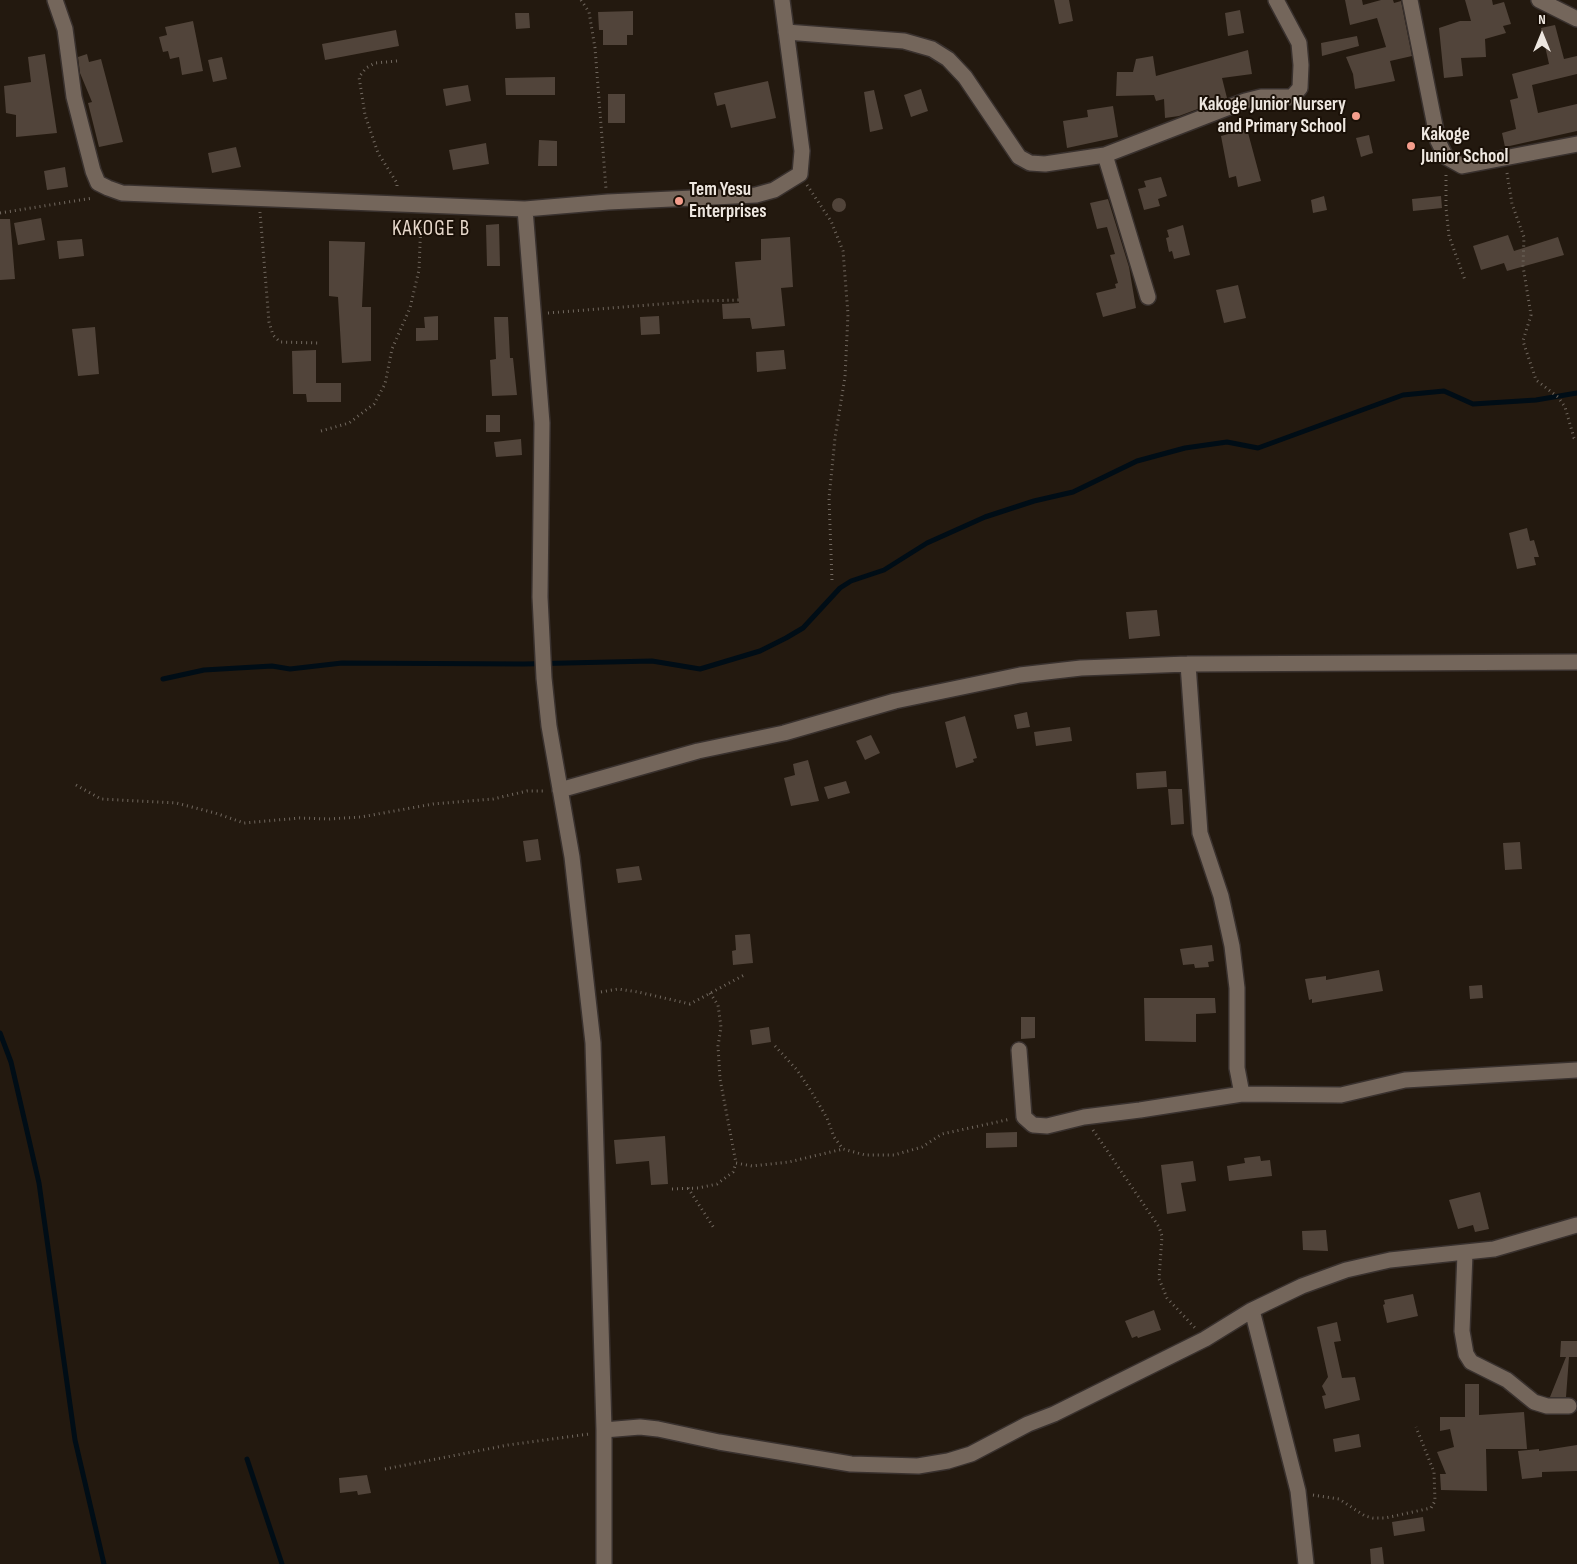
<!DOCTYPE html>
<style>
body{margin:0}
#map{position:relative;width:1577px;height:1564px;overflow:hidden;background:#23190f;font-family:"Sofia Sans Condensed",sans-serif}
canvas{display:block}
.north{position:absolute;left:1517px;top:10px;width:50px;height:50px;-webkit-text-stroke:4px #1a1007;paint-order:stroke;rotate:0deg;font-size:14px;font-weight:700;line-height:20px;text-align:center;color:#eee7e0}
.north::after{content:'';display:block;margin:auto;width:18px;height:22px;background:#eee7e0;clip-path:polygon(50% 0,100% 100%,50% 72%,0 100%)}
</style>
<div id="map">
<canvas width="1577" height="1564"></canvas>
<div class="north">N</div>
</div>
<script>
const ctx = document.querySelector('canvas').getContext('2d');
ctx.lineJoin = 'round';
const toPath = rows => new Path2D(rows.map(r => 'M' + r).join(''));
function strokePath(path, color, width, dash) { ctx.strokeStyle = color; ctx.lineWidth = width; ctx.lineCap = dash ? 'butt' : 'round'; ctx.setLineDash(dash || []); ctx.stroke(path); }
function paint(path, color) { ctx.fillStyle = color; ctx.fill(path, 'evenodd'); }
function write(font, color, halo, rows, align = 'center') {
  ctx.font = font + ' "Sofia Sans Condensed",sans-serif'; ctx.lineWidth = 4; ctx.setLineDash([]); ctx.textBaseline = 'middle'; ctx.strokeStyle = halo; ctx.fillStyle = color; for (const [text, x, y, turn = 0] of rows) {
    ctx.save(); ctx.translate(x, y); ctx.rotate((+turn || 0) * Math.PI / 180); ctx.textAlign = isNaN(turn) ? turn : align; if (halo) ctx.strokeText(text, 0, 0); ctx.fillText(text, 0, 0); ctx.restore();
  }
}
const stream = toPath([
 [163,679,204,670,272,666,290,669,342,663,524,664,652,661,700,669,760,651,786,638,803,628,840,588,851,581,884,570,927,543,985,517,1034,501,1073,492,1137,461,1185,448,1227,442,1258,448,1403,395,1444,391,1473,404,1536,400,1577,393],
 [0,1033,11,1062,39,1183,75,1440,104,1564],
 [247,1459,282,1564]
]);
const building = toPath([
 [1054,0,1069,0,1073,21,1059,24],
 [1345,0,1362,0,1363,5,1381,0,1393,0,1394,3,1401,1,1412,56,1390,61,1395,81,1355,89,1353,74,1346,57,1386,47,1377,18,1350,25],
 [1465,0,1492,0,1493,5,1504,2,1511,24,1503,26,1506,33,1485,39,1486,57,1461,58,1463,76,1444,78,1439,28,1460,21,1471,21],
 [1240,10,1244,33,1228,36,1225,13],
 [633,11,633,35,627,35,627,45,603,45,603,30,599,30,598,12],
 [515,13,529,13,530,28,516,29],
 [193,21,203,71,182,75,179,57,170,59,168,51,163,52,159,37,167,35,165,27],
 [1555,25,1564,59,1577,56,1577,74,1532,85,1538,113,1577,104,1577,131,1505,147,1502,133,1516,129,1510,100,1518,98,1512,74,1549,64,1541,28],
 [396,30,399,46,325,60,322,44],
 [1357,36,1359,46,1322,56,1321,43],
 [1248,50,1252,74,1222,78,1227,98,1179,116,1165,118,1164,99,1156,101,1154,95,1116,96,1117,72,1133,72,1136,59,1153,56,1156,76],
 [45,54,57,133,16,137,16,115,6,113,4,86,31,82,28,57],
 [87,54,89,62,101,59,123,142,99,147,88,103,92,102,80,73,78,57],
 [222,57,227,79,213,82,208,60],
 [555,77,555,95,506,95,505,78],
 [768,81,776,118,731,128,725,104,717,106,714,93],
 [468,85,471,101,446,106,443,89],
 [921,89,928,111,911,117,904,95],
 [874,90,883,129,870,132,864,92],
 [608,94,625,94,625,123,608,123],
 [1113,106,1118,137,1067,148,1063,121,1088,117,1087,110],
 [1247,129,1261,181,1238,187,1236,176,1229,178,1221,136],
 [1369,135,1373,153,1361,157,1356,138],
 [539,140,557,141,557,166,538,166],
 [486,143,489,164,453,170,449,150],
 [236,147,241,167,212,173,208,153],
 [65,167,68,187,47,190,44,171],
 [1161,177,1167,196,1158,199,1160,206,1144,210,1138,189,1146,187,1144,181],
 [1324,196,1327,210,1313,213,1311,200],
 [1441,196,1442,208,1413,211,1412,199],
 '832 205a7 7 0 1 1 14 0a7 7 0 1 1-14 0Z',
 [1108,199,1129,267,1136,308,1103,317,1096,293,1116,288,1115,284,1118,283,1110,255,1115,254,1107,227,1097,229,1090,203],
 [41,218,45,240,18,245,14,223],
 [0,219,10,219,15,279,0,280],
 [499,224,500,266,487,266,486,225],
 [1183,225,1190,255,1174,259,1172,251,1169,252,1166,238,1169,237,1167,230],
 [1508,235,1514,251,1558,237,1564,255,1507,271,1504,263,1481,270,1473,246],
 [790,237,793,287,781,288,785,326,752,329,750,318,723,319,722,304,739,303,735,262,761,260,761,239],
 [82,239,84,256,59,259,57,241],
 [329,241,365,242,362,307,371,307,371,361,342,363,338,297,329,296],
 [1238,285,1246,318,1224,323,1216,290],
 [438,316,438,340,416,341,416,328,425,328,424,317],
 [659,316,660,334,641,335,640,317],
 [494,317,508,317,510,358,513,358,517,395,492,396,490,360,496,359],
 [95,327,99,374,78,376,72,329],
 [316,350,316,383,341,383,341,402,307,402,306,394,293,394,292,351],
 [784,350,786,369,757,372,756,352],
 [486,415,500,415,500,432,486,432],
 [521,439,522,455,496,457,494,442],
 [1527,528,1530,541,1534,540,1539,557,1534,557,1536,565,1517,569,1509,533],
 [1157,610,1160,636,1129,639,1126,612],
 [1027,712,1030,727,1017,729,1014,715],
 [965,716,977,758,973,759,974,762,956,768,945,722],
 [1070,727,1072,741,1036,746,1034,732],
 [871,735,880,753,865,760,856,741],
 [808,760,819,801,791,806,784,778,795,775,793,764],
 [1166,771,1167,787,1137,789,1136,773],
 [846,781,850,793,828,799,824,787],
 [1168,789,1182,789,1184,824,1171,825],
 [538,839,541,860,526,862,523,841],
 [1520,842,1522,869,1505,870,1503,843],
 [639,866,642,880,618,883,616,869],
 [750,934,753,963,733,965,732,951,736,950,735,935],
 [1212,945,1214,961,1208,962,1209,967,1195,968,1194,964,1183,965,1180,949],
 [1379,970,1383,991,1312,1003,1312,999,1309,1000,1305,979,1326,976,1326,980],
 [1482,985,1483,998,1470,999,1469,986],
 [1144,998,1215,998,1216,1013,1196,1014,1196,1042,1145,1041],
 [1021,1017,1035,1017,1035,1038,1021,1039],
 [769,1027,771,1042,752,1045,750,1030],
 [1017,1132,1017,1147,986,1148,986,1133],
 [665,1136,668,1184,651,1185,649,1161,616,1164,614,1140],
 [1260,1156,1261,1161,1270,1160,1272,1176,1229,1181,1227,1166,1245,1163,1244,1158],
 [1193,1161,1196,1181,1181,1183,1186,1211,1167,1214,1161,1165],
 [1480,1192,1489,1229,1475,1232,1473,1225,1458,1229,1449,1200],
 [1326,1230,1328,1251,1303,1250,1302,1231],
 [1413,1294,1418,1316,1387,1323,1383,1305,1385,1304,1384,1300],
 [1154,1310,1161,1330,1138,1338,1137,1336,1132,1338,1125,1321],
 [1337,1322,1341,1341,1334,1342,1342,1378,1355,1377,1360,1400,1325,1409,1322,1396,1326,1395,1322,1386,1328,1377,1317,1327],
 [1561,1341,1577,1341,1577,1357,1569,1357,1566,1397,1550,1397,1566,1357,1560,1357],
 [1465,1384,1479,1384,1479,1415,1524,1412,1527,1449,1486,1449,1487,1491,1441,1490,1440,1474,1446,1474,1437,1452,1454,1447,1450,1429,1440,1431,1440,1417,1465,1417],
 [1359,1434,1361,1447,1335,1452,1333,1439],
 [1577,1445,1577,1471,1542,1472,1542,1477,1522,1479,1518,1451,1539,1449,1539,1451],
 [367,1475,371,1493,358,1495,357,1491,340,1493,339,1478],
 [1423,1517,1425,1531,1394,1536,1392,1522],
 [1382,1547,1384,1564,1371,1564,1370,1549]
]);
const path = toPath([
 [581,0,589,12,595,48,606,189],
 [397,61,375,63,366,68,359,77,365,115,378,153,397,183,397,189],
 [1507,173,1512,204,1524,237,1523,266,1531,315,1523,341,1536,380,1558,397,1565,407,1574,438,1577,440],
 [1446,175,1446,208,1449,236,1465,280],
 [807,185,831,221,843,251,848,314,845,377,835,438,829,498,832,581],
 [260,212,269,322,273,335,280,342,318,343],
 [0,213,93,198],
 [548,313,699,301,739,300],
 [321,431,349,423,374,404,385,384,392,349,410,308,419,270,421,219],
 [76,785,101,799,176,803,215,813,244,823,300,818,329,819,361,817,433,804,493,799,527,791,546,791],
 [601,992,618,989,638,992,690,1004,746,974],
 [710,993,718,1005,721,1027,718,1046,720,1079,736,1163],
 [775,1046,797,1070,811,1091,827,1118,834,1137,843,1149,865,1155,894,1155,922,1147,942,1134,1011,1119],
 [1093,1130,1159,1227,1162,1236,1159,1279,1167,1298,1195,1328],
 [688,1188,714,1228],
 [672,1189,698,1188,717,1184,733,1172,736,1163,752,1166,789,1162,843,1149],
 [385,1469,508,1445,589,1434],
 [1313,1495,1339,1499,1365,1516,1373,1518,1385,1518,1431,1508,1435,1501,1434,1472,1416,1427]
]);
const street = toPath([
 [55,0,65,29,74,97,93,171,98,183,108,188,122,193,525,209,608,202,756,195,774,190,800,174,802,151,782,0],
 [1410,0,1438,141,1446,157,1462,166,1577,144],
 [1539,0,1577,19],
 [786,32,904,41,932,49,948,59,965,77,1019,157,1030,163,1045,164,1105,155,1245,101,1261,97,1292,97,1300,88,1301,65,1299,43,1276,0],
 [1105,155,1148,297],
 [525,209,542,423,540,597,544,678,549,726,572,857,593,1043,604,1430,604,1564],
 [1188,664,1200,833,1221,896,1232,946,1237,988,1237,1068,1242,1094],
 [560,790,698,751,784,733,895,701,1020,675,1081,668,1188,664,1577,662],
 [1019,1050,1024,1117,1033,1125,1047,1126,1084,1117,1140,1110,1242,1094,1341,1095,1405,1080,1577,1070],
 [1465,1253,1462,1331,1466,1354,1471,1362,1507,1380,1534,1402,1547,1406,1569,1406],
 [1252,1310,1298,1491,1306,1564],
 [604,1430,640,1427,658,1429,719,1442,851,1464,918,1466,948,1461,971,1454,1028,1424,1054,1414,1205,1339,1252,1310,1302,1286,1346,1270,1390,1260,1494,1249,1577,1225]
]);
const markers = [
 [1356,116,5,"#f49d8c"],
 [1411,146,5,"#f49d8c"],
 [679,201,5,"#f49d8c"]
];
const poiNames = [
 ["Kakoge Junior Nursery",1346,105,"right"],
 ["and Primary School",1346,127,"right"],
 ["Kakoge",1421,135],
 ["Junior School",1421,157],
 ["Tem Yesu",689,190],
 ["Enterprises",689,212]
];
const quarterNames = [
 ["KAKOGE B",431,230]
];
strokePath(stream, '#000d16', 5);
paint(building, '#51443a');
strokePath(street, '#39312e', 18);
strokePath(path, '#71685f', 3, [1, 4]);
strokePath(street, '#74665b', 15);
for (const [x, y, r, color] of markers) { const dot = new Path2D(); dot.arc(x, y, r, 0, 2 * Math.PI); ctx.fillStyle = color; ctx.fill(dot); strokePath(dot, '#1a1007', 2); }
write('bold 19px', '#eee7e0', '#1a1007', poiNames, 'left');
ctx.letterSpacing = '1px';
write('21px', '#e8d9cc', '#1a1007', quarterNames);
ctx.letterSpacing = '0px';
</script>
